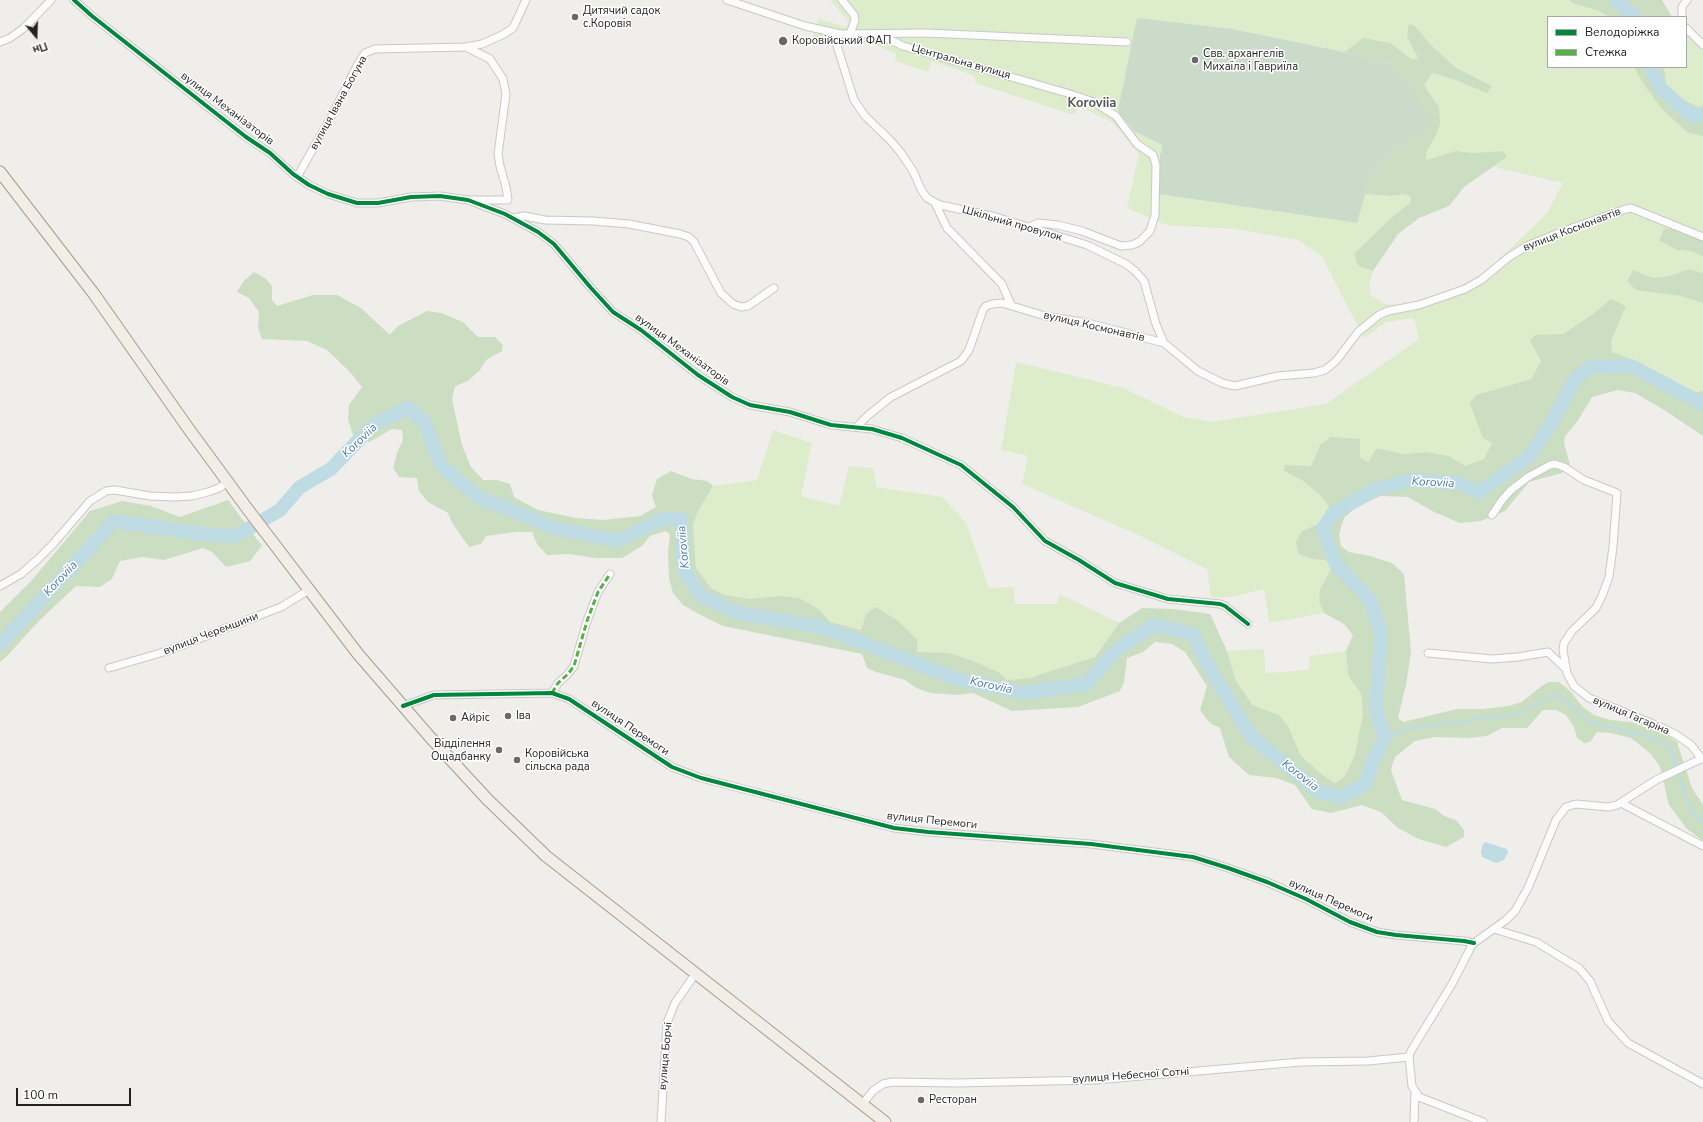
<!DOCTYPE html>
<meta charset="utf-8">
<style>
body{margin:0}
#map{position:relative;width:1703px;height:1122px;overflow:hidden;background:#f0eeeb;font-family:"Nunito Sans",sans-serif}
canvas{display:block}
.legend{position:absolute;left:1547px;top:16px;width:140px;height:52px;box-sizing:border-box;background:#fff;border:1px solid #a7a7a7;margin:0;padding:5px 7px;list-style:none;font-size:12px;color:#222}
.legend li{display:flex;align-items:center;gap:8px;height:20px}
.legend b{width:20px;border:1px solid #a7a7a7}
.north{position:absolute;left:16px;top:16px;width:40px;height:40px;-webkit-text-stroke:3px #fff;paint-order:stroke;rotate:161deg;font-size:11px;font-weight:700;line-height:16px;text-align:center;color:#222}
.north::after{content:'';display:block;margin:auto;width:14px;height:18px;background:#222;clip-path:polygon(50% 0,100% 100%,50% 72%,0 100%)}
.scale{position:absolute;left:16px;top:1088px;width:115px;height:18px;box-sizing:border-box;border:2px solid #222;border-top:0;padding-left:5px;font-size:12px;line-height:14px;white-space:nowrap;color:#222;-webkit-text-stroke:3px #fff;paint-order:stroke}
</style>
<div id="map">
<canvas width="1703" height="1122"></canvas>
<ul class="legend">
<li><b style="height:5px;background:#00873e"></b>Велодоріжка</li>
<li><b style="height:5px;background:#55b145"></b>Стежка</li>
</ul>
<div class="north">Пн</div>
<div class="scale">100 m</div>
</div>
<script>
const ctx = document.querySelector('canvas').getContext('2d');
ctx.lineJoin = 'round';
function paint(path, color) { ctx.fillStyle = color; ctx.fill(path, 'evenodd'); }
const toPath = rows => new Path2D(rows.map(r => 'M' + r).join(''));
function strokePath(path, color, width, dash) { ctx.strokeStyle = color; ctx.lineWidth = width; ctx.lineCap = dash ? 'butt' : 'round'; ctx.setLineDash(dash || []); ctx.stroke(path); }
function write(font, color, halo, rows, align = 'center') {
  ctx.font = font + ' "Nunito Sans",sans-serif'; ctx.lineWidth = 3; ctx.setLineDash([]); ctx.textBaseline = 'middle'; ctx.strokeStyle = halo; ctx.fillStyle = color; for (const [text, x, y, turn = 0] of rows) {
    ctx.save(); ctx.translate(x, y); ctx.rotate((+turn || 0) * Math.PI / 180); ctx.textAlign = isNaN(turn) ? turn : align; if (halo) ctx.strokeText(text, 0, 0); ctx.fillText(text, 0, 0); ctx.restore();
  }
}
const grass = toPath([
 [830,0,1570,0,1572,3,1597,10,1609,17,1548,17,1548,67,1634,67,1644,85,1688,133,1703,136,1703,237,1677,250,1692,251,1703,257,1703,273,1690,269,1669,276,1653,278,1633,270,1661,293,1681,296,1703,303,1703,391,1679,395,1667,392,1657,376,1638,362,1612,352,1611,341,1626,306,1611,299,1593,314,1563,334,1535,336,1530,341,1541,361,1531,379,1476,395,1492,443,1484,459,1465,466,1449,456,1427,452,1404,454,1377,448,1368,462,1360,457,1320,445,1311,466,1286,465,1284,471,1303,481,1319,494,1329,506,1318,524,1302,531,1312,559,1326,559,1331,569,1320,589,1319,601,1324,613,1269,623,1264,589,1232,597,1211,597,1207,569,1147,539,1022,484,1028,456,1001,450,1016,362,1123,388,1184,417,1211,422,1326,404,1419,339,1414,318,1386,322,1364,338,1322,257,1298,240,1236,229,1166,225,1127,208,1139,154,1112,122,1079,106,1074,115,975,83,975,76,932,61,928,72,895,61,896,54,874,44,848,39,841,50,812,38,819,19,846,27,849,22],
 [1415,26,1430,44,1455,67,1492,86,1458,81,1433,73,1424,85,1439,107,1434,139,1426,153,1426,160,1456,151,1472,153,1502,151,1507,157,1494,167,1563,183,1547,213,1484,274,1445,294,1411,306,1384,304,1371,295,1369,285,1373,271,1361,267,1355,253,1393,216,1411,202,1411,197,1405,194,1391,196,1365,194,1357,223,1158,194,1160,154,1162,153,1162,145,1233,29,1344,52,1363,38,1391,43,1412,60,1418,58,1407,37],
 [1686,30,1703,44,1703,106,1700,107,1678,97,1666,85,1664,67,1686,67],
 [773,430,812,443,801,496,839,506,849,466,873,468,877,487,942,497,966,523,989,588,1013,587,1015,604,1057,604,1060,594,1119,623,1095,657,1029,678,1007,680,1000,673,976,662,949,654,917,652,866,614,861,630,830,622,820,610,781,596,749,600,724,595,711,588,696,568,693,525,698,511,713,486,757,480],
 [1264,649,1265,673,1309,670,1310,656,1346,651,1348,675,1361,694,1363,713,1355,754,1345,776,1335,783,1324,776,1301,756,1288,726,1279,715,1254,705,1236,681,1227,651]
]);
const forest = toPath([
 [1570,0,1662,0,1672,17,1609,17,1597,10,1572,3],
 [1409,24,1415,26,1430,44,1455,67,1492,86,1487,93,1458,81,1433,73,1424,85,1439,107,1440,124,1434,139,1426,153,1426,160,1456,151,1472,153,1503,151,1507,157,1464,187,1449,206,1419,218,1398,234,1373,271,1361,267,1356,262,1355,253,1393,216,1411,202,1411,197,1405,194,1391,196,1365,194,1372,171,1392,151,1425,134,1388,63,1344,52,1363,38,1391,43,1412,60,1418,58,1407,37],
 [1634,67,1664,67,1666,85,1678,97,1699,107,1703,106,1703,136,1688,133,1663,110,1644,85],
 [1665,228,1703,237,1703,257,1692,251,1677,250,1659,240],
 [1690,269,1703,273,1703,303,1681,296,1636,290,1627,281,1633,270,1653,278,1669,276],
 [254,272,265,278,272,286,272,300,277,306,313,295,337,295,361,308,390,335,398,326,427,311,441,313,463,322,478,337,495,337,503,345,502,351,486,360,480,370,468,381,455,386,452,399,462,445,471,467,483,480,497,480,510,484,514,497,538,510,576,518,603,520,640,516,656,507,652,495,657,479,671,471,692,479,707,481,713,486,698,511,693,525,696,568,711,588,724,595,749,599,781,596,799,598,820,610,830,622,861,630,866,614,876,607,898,621,917,640,917,652,949,653,976,662,1000,673,1007,680,1029,678,1095,657,1119,623,1142,608,1174,609,1210,614,1227,651,1236,681,1253,705,1279,715,1288,726,1301,756,1324,776,1335,783,1345,776,1355,754,1363,713,1361,694,1348,675,1346,651,1353,635,1344,624,1324,613,1319,601,1320,589,1331,569,1326,560,1312,559,1299,554,1296,542,1302,531,1318,524,1329,506,1319,494,1303,481,1284,471,1285,465,1311,466,1320,445,1331,437,1360,439,1360,457,1368,462,1377,448,1404,454,1427,452,1449,456,1465,466,1484,459,1492,443,1483,438,1470,403,1476,395,1531,379,1541,361,1530,341,1535,335,1563,334,1593,314,1611,299,1626,306,1611,341,1612,352,1638,362,1657,376,1667,392,1679,395,1703,391,1703,436,1661,408,1635,393,1618,390,1592,397,1577,422,1565,436,1564,443,1570,464,1562,473,1529,482,1505,511,1481,521,1460,523,1434,512,1408,497,1380,496,1354,509,1344,518,1339,534,1341,546,1349,552,1370,556,1392,563,1404,574,1411,652,1406,685,1398,718,1403,722,1457,709,1483,709,1508,706,1522,702,1539,688,1548,682,1559,682,1570,691,1583,707,1594,715,1610,720,1631,722,1667,735,1677,742,1692,788,1703,805,1703,841,1687,829,1669,805,1660,767,1651,754,1631,738,1610,733,1597,732,1590,742,1584,743,1577,738,1573,725,1566,715,1556,710,1543,710,1527,728,1502,728,1487,736,1469,738,1435,737,1415,741,1395,757,1391,770,1402,800,1435,809,1444,816,1456,820,1464,830,1464,837,1446,847,1419,839,1398,828,1381,812,1362,805,1331,813,1312,809,1295,785,1276,778,1249,775,1229,757,1220,728,1210,723,1200,710,1207,686,1185,652,1172,644,1155,642,1143,652,1127,658,1124,682,1120,691,1078,707,1012,711,973,693,957,695,931,693,916,688,905,680,876,672,867,668,862,654,723,626,697,613,683,605,673,593,669,578,668,552,670,535,666,531,650,536,642,546,622,558,595,558,569,554,547,555,537,544,532,532,515,532,486,536,481,544,469,547,452,523,448,513,428,502,419,491,417,478,399,477,393,468,397,453,403,440,402,430,392,429,369,442,353,435,348,419,349,405,362,387,349,371,327,350,307,341,262,339,258,328,259,312,249,298,237,292,243,282],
 [228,500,262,546,250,561,226,567,212,552,203,548,164,560,143,557,120,561,112,579,100,587,76,586,39,621,7,656,0,662,0,612,32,580,90,511,122,501,151,506,180,517]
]);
const cemetery = toPath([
 [1137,18,1233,29,1344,52,1388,63,1430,116,1425,134,1392,151,1372,171,1357,223,1158,194,1160,153,1162,153,1162,145,1134,131,1118,111]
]);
const water = toPath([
 [1485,842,1507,849,1508,853,1504,860,1496,863,1482,857,1481,851,1483,844]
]);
const stream = toPath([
 [1385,738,1409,728,1518,714,1557,694,1589,722,1650,737,1670,747,1682,785,1691,810,1703,823]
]);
const river = toPath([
 [1616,0,1632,13,1634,17],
 [1651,67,1660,88,1692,116,1703,115],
 [0,645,114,521,209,535,236,536,280,510,300,487,331,469,373,425,408,408,424,421,441,466,478,497,555,528,617,541,663,519,681,519,684,570,701,596,737,613,821,627,957,679,1023,693,1086,684,1118,649,1154,625,1193,634,1206,662,1250,735,1317,791,1341,797,1366,784,1373,760,1385,738,1376,710,1381,635,1371,601,1336,564,1323,529,1333,514,1373,490,1411,480,1457,483,1479,492,1530,456,1556,415,1574,381,1590,367,1631,366,1703,404]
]);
const street = toPath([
 [74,0,92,16,246,137,270,153,293,174,309,185,328,194,357,203,378,203,411,197,440,196,468,200,505,214,538,232,554,244,591,288,613,312,641,330,698,375,732,397,750,405,790,412,831,425,872,429,902,438,961,465,1013,507,1045,541,1079,560,1115,583,1168,599,1220,604,1225,606,1248,624],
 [727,0,805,26,841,34,926,33,1127,42],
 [842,0,854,15,855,20,850,34],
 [1682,17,1682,7,1687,0],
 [1686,28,1703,45],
 [833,33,854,100,865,116,891,141,901,153,913,171,922,191,927,198,940,205,996,217,1087,245,1126,264,1135,271,1144,281,1156,324,1164,343],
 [878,34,903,46,1067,93,1094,102,1116,116,1137,144,1153,155,1156,165,1155,215,1150,231,1139,242,1132,245,1121,246,1082,231,1058,225,1038,223,1029,227],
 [0,42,10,38,24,28,51,0],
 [466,47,490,59,503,79,506,94,498,154,500,166,506,187,508,200,471,200],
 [297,177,330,119,359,62,365,53,375,49,466,47,482,44,504,34,513,28,526,0],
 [935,203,947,228,1002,284,1011,305],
 [513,218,524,216,545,220,593,221,629,224,680,234,689,237,694,242,721,293,733,304,741,307,748,306,774,288],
 [858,426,866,417,891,397,961,361,969,350,983,310,986,306,992,304,1002,303,1045,316,1088,323,1164,343,1198,371,1222,383,1235,386,1278,376,1314,373,1325,370,1336,361,1358,332,1379,315,1388,311,1419,305,1465,289,1481,280,1509,257,1527,246,1561,232,1626,209,1631,208,1703,237],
 [1492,515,1502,500,1511,490,1528,477,1550,465,1555,464,1564,467,1584,480,1617,493,1613,547,1609,577,1602,596,1596,608,1572,631,1564,643,1563,650,1567,673,1574,686,1589,698,1656,725,1675,734,1691,745,1702,759],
 [0,586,21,574,37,560,53,544,90,501,106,491,115,490,150,496,175,497,192,496,208,492,219,488,228,482],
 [1428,653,1492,659,1518,657,1548,652,1566,669],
 [109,668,167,651,281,607,309,590],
 [552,693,558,683,568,674,574,666,587,621,598,592,610,574],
 [403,706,434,695,552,693,569,699,672,767,701,778,894,828,928,832,1091,844,1193,857,1228,868,1267,882,1306,899,1350,922,1377,932,1396,935,1464,941,1474,943],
 [1621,803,1703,846],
 [1494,929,1536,942,1579,968,1590,981,1608,1021,1628,1043,1703,1084],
 [862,1104,874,1090,883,1084,892,1082,956,1083,1096,1080,1301,1062,1368,1061,1409,1057],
 [661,1122,667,1023,675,1003,696,973],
 [1414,1122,1415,1093],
 [1483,1122,1419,1097,1412,1086,1409,1057,1411,1051,1452,984,1471,947,1474,943,1506,920,1515,911,1528,888,1556,820,1566,807,1576,804,1608,807,1617,805,1656,780,1703,758]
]);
const primary = toPath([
 [0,172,94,294,188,428,249,511,358,654,429,736,487,799,546,856,885,1122]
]);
const quiet = toPath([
 [552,693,558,683,568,674,574,666,587,621,598,592,610,574]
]);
const cycleway = toPath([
 [74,0,92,16,246,137,270,153,293,174,309,185,328,194,357,203,378,203,411,197,440,196,468,200,505,214,538,232,554,244,591,288,613,312,641,330,698,375,732,397,750,405,790,412,831,425,872,429,902,438,961,465,1013,507,1045,541,1079,560,1115,583,1168,599,1220,604,1225,606,1248,624],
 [403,706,434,695,552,693,569,699,672,767,701,778,894,828,928,832,1091,844,1193,857,1228,868,1267,882,1306,899,1350,922,1377,932,1396,935,1464,941,1474,943]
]);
const markers = [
 [575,17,4,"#6a6968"],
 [783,41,5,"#6a6968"],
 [1195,60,4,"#6a6968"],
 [508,716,4,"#6a6968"],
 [453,718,4,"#6a6968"],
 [499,750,4,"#6a6968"],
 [517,760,4,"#6a6968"],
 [921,1100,4,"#6a6968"]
];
const poiNames = [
 ["Дитячий садок",583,11],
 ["с.Коровія",583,24],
 ["Коровійський ФАП",792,41],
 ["Свв. архангелів",1203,54],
 ["Михаїла і Гавриїла",1203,67],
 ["Іва",516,716],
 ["Айріс",461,718],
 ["Відділення",491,744,"right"],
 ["Ощадбанку",491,757,"right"],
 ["Коровійська",525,754],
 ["сільска рада",525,767],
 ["Ресторан",929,1100]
];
const streetNames = [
 ["Центральна вулиця",961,62,16],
 ["вулиця Івана Богуна",339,103,-61],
 ["вулиця Механізаторів",227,109,37],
 ["Шкільний провулок",1012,224,16],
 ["вулиця Космонавтів",1572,230,-21],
 ["вулиця Космонавтів",1094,327,13],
 ["вулиця Механізаторів",682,350,36],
 ["вулиця Черемшини",211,634,-21],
 ["вулиця Гагаріна",1631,716,23],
 ["вулиця Перемоги",630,728,34],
 ["вулиця Перемоги",932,821,6],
 ["вулиця Перемоги",1331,901,24],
 ["вулиця Борчі",666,1056,-85],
 ["вулиця Небесної Сотні",1131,1076,-4]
];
const waterNames = [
 ["Koroviia",360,441,-44],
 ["Koroviia",1433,483,3],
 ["Koroviia",684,547,-95],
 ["Koroviia",61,579,-47],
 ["Koroviia",991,686,12],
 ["Koroviia",1300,776,38]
];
const quarterNames = [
 ["Koroviia",1092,104]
];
paint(grass, '#ddeccb');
paint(forest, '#cbdec1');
paint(cemetery, '#cadbca');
paint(water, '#bfdbe3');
strokePath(stream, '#bfdbe3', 2.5);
strokePath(river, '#bfdbe3', 14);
strokePath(street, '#c9c8c7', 9);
strokePath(primary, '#a79c86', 13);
strokePath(street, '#fdfcfc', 7);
strokePath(primary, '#f3ede7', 11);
strokePath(quiet, '#55b145', 3, [6, 3]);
strokePath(cycleway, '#00873e', 4);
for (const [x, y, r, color] of markers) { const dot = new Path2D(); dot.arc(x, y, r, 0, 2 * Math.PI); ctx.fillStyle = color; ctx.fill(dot); strokePath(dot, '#fff', 1.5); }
write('11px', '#222', '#fff', poiNames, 'left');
write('11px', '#222', '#fff', streetNames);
write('italic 12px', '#4a7aab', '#fff', waterNames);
write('bold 13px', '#555', '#fff', quarterNames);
</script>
